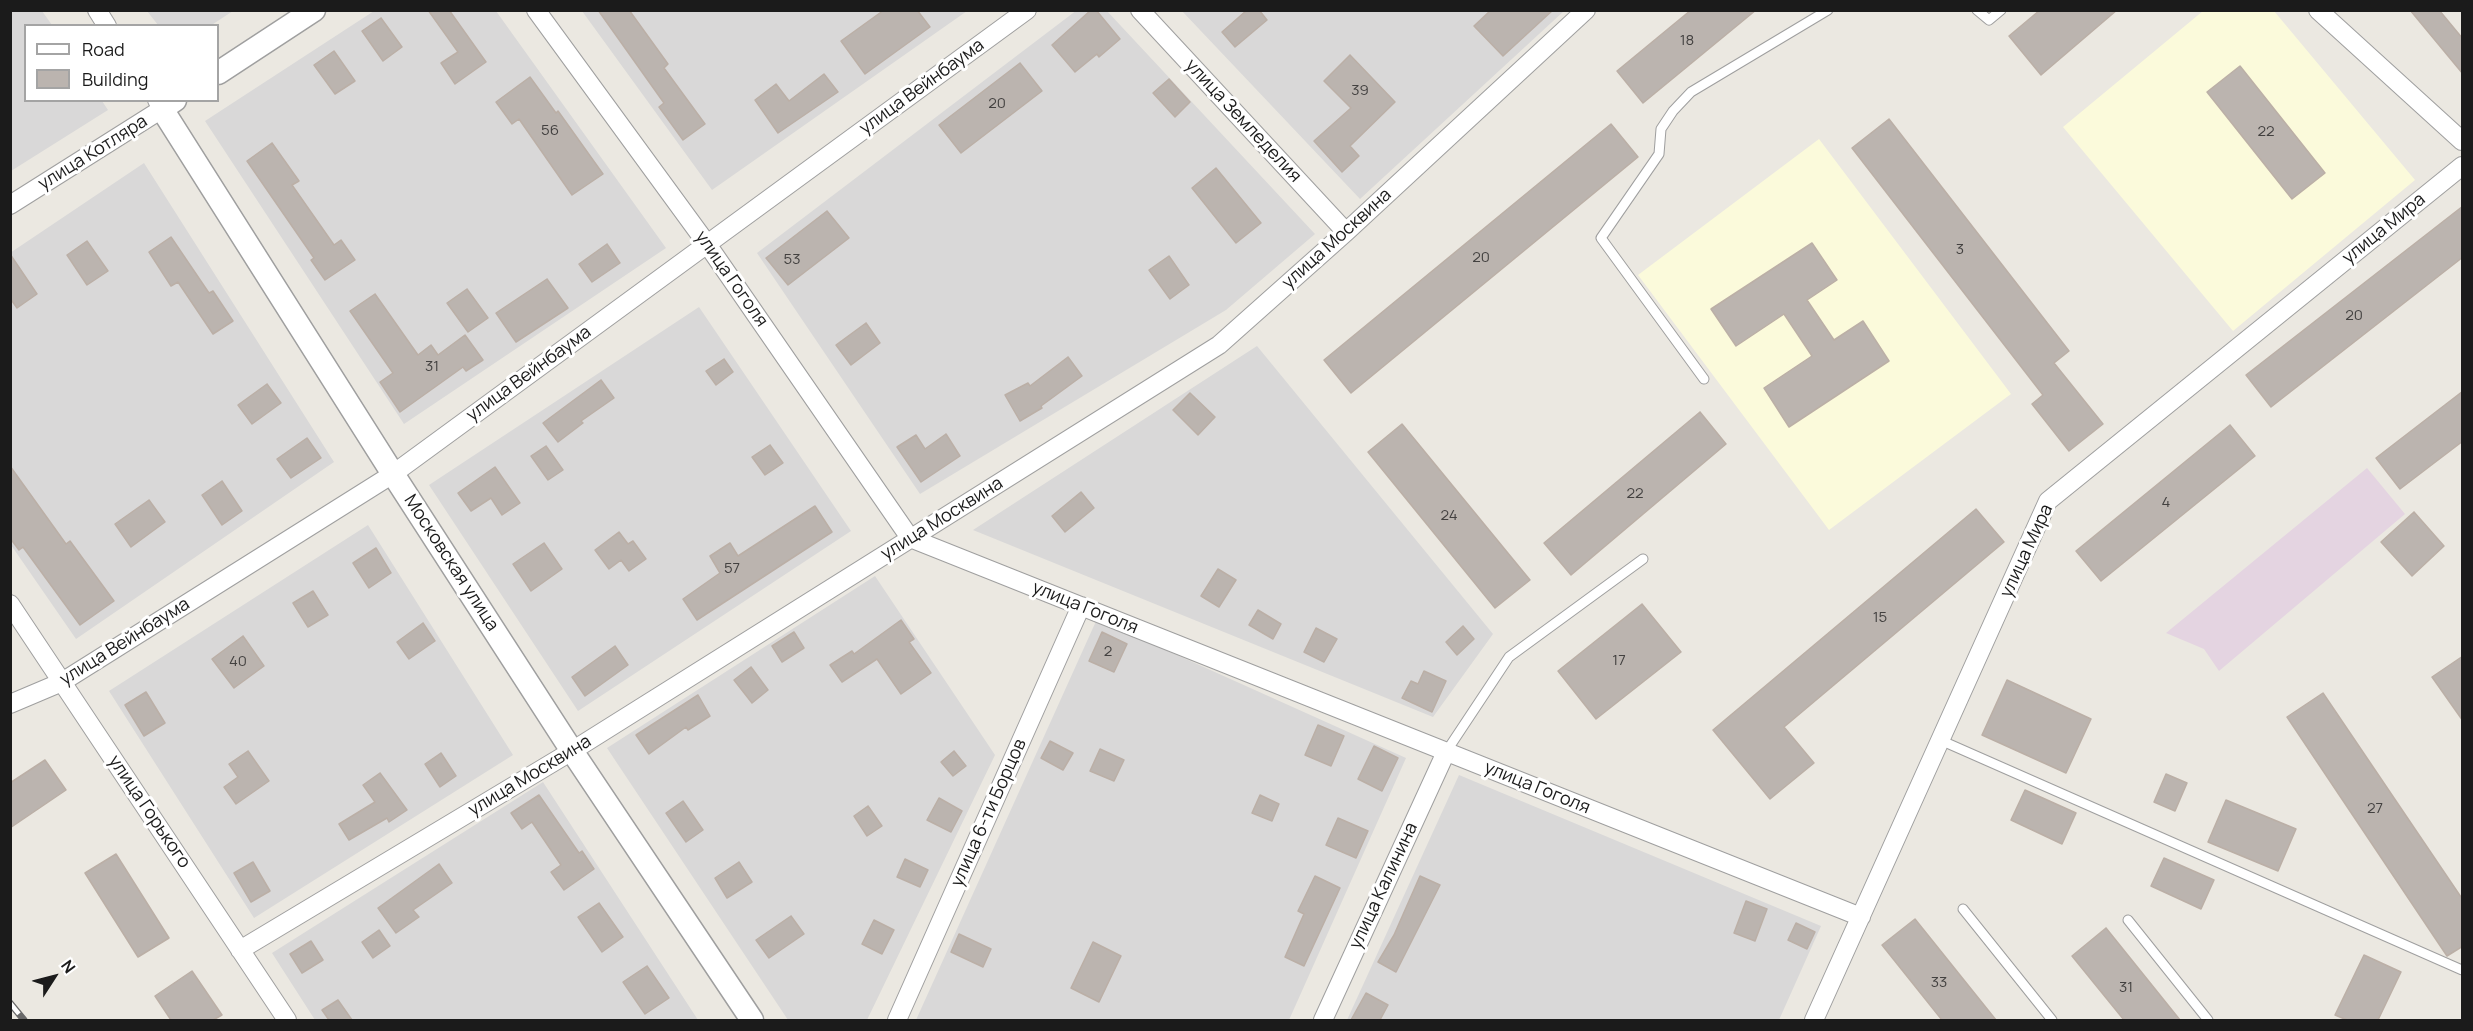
<!DOCTYPE html>
<meta charset="utf-8">
<style>
body{margin:0}
#map{position:relative;width:2473px;height:1031px;overflow:hidden;background:#ebe8e1;font-family:Manrope,sans-serif}
canvas{display:block}
.frame{position:absolute;inset:0;border:12px solid #1b1b1b;pointer-events:none}
.legend{position:absolute;left:24px;top:24px;width:195px;height:78px;box-sizing:border-box;background:#fff;border:2px solid #a4a4a4;margin:0;padding:8px 10px;list-style:none;font-size:18px;color:#1b1b1b}
.legend li{display:flex;align-items:center;gap:12px;height:30px}
.legend b{width:30px;border:2px solid #a4a4a4}
.north{position:absolute;left:24px;top:947px;width:60px;height:60px;-webkit-text-stroke:4px #fff;paint-order:stroke;rotate:54deg;font-size:16px;font-weight:700;line-height:24px;text-align:center;color:#1b1b1b}
.north::after{content:'';display:block;margin:auto;width:21px;height:27px;background:#1b1b1b;clip-path:polygon(50% 0,100% 100%,50% 72%,0 100%)}
</style>
<div id="map">
<canvas width="2473" height="1031"></canvas>
<div class="frame"></div>
<ul class="legend">
<li><b style="height:8px;background:#fff"></b>Road</li>
<li><b style="height:16px;background:#bbb4af"></b>Building</li>
</ul>
<div class="north">N</div>
</div>
<script>
const ctx = document.querySelector('canvas').getContext('2d');
ctx.lineJoin = 'round';
function paint(path, color) { ctx.fillStyle = color; ctx.fill(path, 'evenodd'); }
const toPath = rows => new Path2D(rows.map(r => 'M' + r).join(''));
function strokePath(path, color, width, dash) { ctx.strokeStyle = color; ctx.lineWidth = width; ctx.lineCap = dash ? 'butt' : 'round'; ctx.setLineDash(dash || []); ctx.stroke(path); }
function write(font, color, halo, rows, align = 'center') {
  ctx.font = font + ' Manrope,sans-serif'; ctx.lineWidth = 6; ctx.setLineDash([]); ctx.textBaseline = 'middle'; ctx.strokeStyle = halo; ctx.fillStyle = color; for (const [text, x, y, turn = 0] of rows) {
    ctx.save(); ctx.translate(x, y); ctx.rotate((+turn || 0) * Math.PI / 180); ctx.textAlign = isNaN(turn) ? turn : align; if (halo) ctx.strokeText(text, 0, 0); ctx.fillText(text, 0, 0); ctx.restore();
  }
}
const residential = toPath([
 [11,10,42,11,52,25,26,26,26,100,102,101,108,110,11,171],
 [1077,10,1107,11,1315,234,1226,310,920,494,757,253],
 [147,11,233,11,210,26,158,25],
 [374,11,496,11,666,248,404,424,205,121],
 [582,11,967,11,712,190],
 [1182,11,1564,11,1360,199],
 [144,163,334,462,76,639,11,545,10,253],
 [699,307,851,531,578,711,429,485],
 [1257,346,1493,634,1433,717,973,530],
 [368,525,513,755,254,918,109,691],
 [875,576,995,755,867,1020,788,1020,607,748],
 [1097,619,1406,758,1289,1020,916,1020],
 [1459,775,1821,926,1779,1020,1347,1020],
 [543,782,698,1020,315,1020,272,953]
]);
const industrial = toPath([
 [2367,468,2405,514,2219,671,2204,649,2166,633]
]);
const education = toPath([
 [2203,11,2274,11,2415,180,2233,331,2063,127],
 [1819,139,2011,394,1829,530,1638,275]
]);
const building = toPath([
 [428,10,449,10,486,62,455,84,441,63,458,52,428,10],
 [598,10,629,10,668,64,664,68,705,124,683,140,659,107,664,103,598,10],
 [884,10,917,10,930,27,865,74,841,41,884,10],
 [1091,10,1096,10,1120,39,1099,57,1097,54,1075,72,1052,45,1091,10],
 [1247,10,1259,10,1267,20,1235,47,1222,32,1247,10],
 [1491,10,1553,10,1503,56,1474,26,1491,10],
 [1691,10,1756,10,1643,103,1617,71,1691,10],
 [2040,10,2117,10,2041,75,2009,36,2040,10],
 [2410,10,2439,10,2463,39,2463,74,2410,10],
 [381,18,402,47,383,61,362,31,381,18],
 [334,51,355,81,335,94,314,65,334,51],
 [1350,55,1395,102,1350,146,1359,156,1342,172,1314,141,1351,108,1324,81,1350,55],
 [1020,63,1042,91,961,153,939,125,1020,63],
 [2240,66,2325,173,2292,199,2207,92,2240,66],
 [824,74,838,92,778,133,755,100,776,84,789,101,824,74],
 [530,77,556,113,558,111,603,174,572,195,519,119,512,124,496,102,530,77],
 [1169,79,1190,102,1175,117,1153,93,1169,79],
 [1889,119,2069,351,2054,363,2103,424,2069,451,2032,404,2043,395,1852,148,1889,119],
 [1611,124,1638,157,1351,393,1324,360,1611,124],
 [272,143,299,181,292,185,334,245,341,240,355,260,325,280,311,260,314,258,247,161,272,143],
 [1216,168,1261,223,1236,243,1192,188,1216,168],
 [2463,206,2463,257,2271,407,2246,375,2463,206],
 [827,211,849,238,788,285,766,258,827,211],
 [171,237,209,293,213,291,233,321,213,334,178,282,171,286,149,252,171,237],
 [87,241,108,271,87,285,67,255,87,241],
 [1812,243,1837,280,1807,300,1834,340,1863,321,1889,361,1789,427,1764,388,1812,356,1784,314,1736,346,1711,309,1812,243],
 [607,244,620,263,592,282,579,264,607,244],
 [10,254,37,294,17,308,10,298,10,254],
 [1169,256,1189,285,1170,299,1149,270,1169,256],
 [547,279,568,308,516,342,496,313,547,279],
 [467,289,488,318,468,332,447,303,467,289],
 [375,294,418,355,431,345,438,355,465,335,483,360,466,371,463,367,400,412,380,382,393,373,350,311,375,294],
 [866,323,880,343,851,365,836,345,866,323],
 [1068,357,1082,376,1041,406,1042,408,1020,421,1005,395,1028,383,1030,386,1068,357],
 [724,359,733,372,716,385,706,371,724,359],
 [601,380,614,398,581,421,583,423,558,442,543,423,601,380],
 [267,384,281,403,252,424,238,405,267,384],
 [2463,391,2463,441,2400,489,2376,458,2463,391],
 [1190,393,1215,417,1198,435,1173,410,1190,393],
 [1700,412,1726,444,1571,575,1544,543,1700,412],
 [1402,424,1530,580,1495,608,1368,452,1402,424],
 [2230,425,2255,456,2101,581,2076,551,2230,425],
 [946,434,960,456,921,482,897,447,916,435,925,449,946,434],
 [307,438,321,458,291,478,277,459,307,438],
 [770,445,783,463,765,475,752,457,770,445],
 [546,446,563,470,548,480,531,456,546,446],
 [10,466,66,544,70,541,114,601,80,625,23,547,19,550,10,538,10,466],
 [495,467,520,503,502,515,491,498,471,511,458,493,495,467],
 [222,481,242,511,222,525,202,495,222,481],
 [1081,492,1094,508,1065,532,1052,516,1081,492],
 [149,500,165,522,131,547,115,524,149,500],
 [815,506,832,532,697,620,683,599,720,573,710,556,730,543,738,556,815,506],
 [1976,509,2004,542,1784,727,1814,763,1770,799,1713,730,1976,509],
 [2414,512,2444,546,2412,576,2381,542,2414,512],
 [619,532,628,544,633,541,646,559,629,571,621,560,609,569,595,550,619,532],
 [544,543,562,569,531,591,513,564,544,543],
 [376,548,391,573,369,588,353,563,376,548],
 [1218,569,1236,580,1219,607,1201,596,1218,569],
 [313,591,328,615,308,627,293,603,313,591],
 [1642,604,1681,652,1596,719,1558,671,1642,604],
 [1258,610,1281,624,1273,639,1249,625,1258,610],
 [901,620,914,639,909,642,931,673,901,694,877,659,842,682,830,665,852,651,854,654,901,620],
 [423,623,435,641,409,659,397,642,423,623],
 [1463,626,1474,639,1457,655,1446,642,1463,626],
 [1316,628,1337,639,1324,662,1304,652,1316,628],
 [794,632,804,648,782,662,772,646,794,632],
 [1102,632,1127,644,1114,672,1089,661,1102,632],
 [243,636,264,666,234,688,212,659,243,636],
 [615,646,628,665,585,696,572,677,615,646],
 [2463,656,2463,721,2432,677,2463,656],
 [751,667,768,690,752,703,734,680,751,667],
 [1424,671,1446,681,1432,712,1402,698,1411,681,1418,684,1424,671],
 [2007,680,2091,719,2066,773,1982,735,2007,680],
 [146,692,165,723,144,736,125,705,146,692],
 [2323,693,2463,900,2463,946,2447,956,2287,717,2323,693],
 [698,695,710,716,688,730,686,727,649,754,636,735,698,695],
 [1318,725,1344,736,1331,766,1305,755,1318,725],
 [1050,741,1073,753,1063,770,1041,758,1050,741],
 [1374,746,1398,758,1382,791,1358,779,1374,746],
 [1100,749,1124,760,1114,781,1090,771,1100,749],
 [248,751,269,781,236,804,224,787,238,777,229,764,248,751],
 [954,751,966,766,953,776,941,762,954,751],
 [441,753,456,776,440,787,425,764,441,753],
 [45,760,66,790,10,828,10,783,45,760],
 [380,773,407,810,389,822,387,818,349,840,339,824,375,802,363,785,380,773],
 [2166,774,2187,783,2175,811,2154,802,2166,774],
 [2025,790,2076,813,2062,844,2011,820,2025,790],
 [539,795,579,853,582,851,594,869,564,890,551,872,561,865,532,822,522,829,511,813,539,795],
 [1260,795,1279,804,1272,821,1252,813,1260,795],
 [939,798,962,811,951,832,927,820,939,798],
 [2226,800,2296,829,2278,871,2208,842,2226,800],
 [683,801,703,830,686,842,666,813,683,801],
 [868,806,882,826,867,836,854,816,868,806],
 [1338,818,1368,831,1356,858,1326,845,1338,818],
 [116,854,169,938,138,957,85,873,116,854],
 [2164,858,2214,880,2201,909,2151,886,2164,858],
 [905,859,928,870,920,887,897,877,905,859],
 [253,862,270,891,251,902,234,873,253,862],
 [739,862,752,882,727,898,715,878,739,862],
 [439,864,452,883,413,910,419,917,396,933,378,908,439,864],
 [1315,876,1340,888,1304,966,1285,957,1304,914,1298,911,1315,876],
 [1420,876,1440,885,1396,972,1378,962,1394,935,1420,876],
 [1746,901,1767,909,1755,941,1734,933,1746,901],
 [599,903,623,937,602,952,578,917,599,903],
 [791,916,804,934,769,958,756,940,791,916],
 [1915,919,1996,1020,1942,1020,1882,945,1915,919],
 [874,920,894,930,882,954,862,944,874,920],
 [1796,923,1815,932,1807,949,1788,940,1796,923],
 [2106,928,2180,1020,2124,1020,2072,956,2106,928],
 [379,930,390,946,373,958,362,942,379,930],
 [959,934,991,949,983,967,951,952,959,934],
 [311,941,323,960,302,973,290,954,311,941],
 [1093,942,1121,956,1099,1002,1071,988,1093,942],
 [2364,955,2401,972,2378,1020,2347,1020,2335,1015,2364,955],
 [647,966,669,998,645,1014,623,982,647,966],
 [192,971,222,1015,213,1020,171,1020,155,996,192,971],
 [1366,993,1388,1005,1380,1020,1351,1020,1366,993],
 [338,1000,352,1020,329,1020,322,1010,338,1000]
]);
const service = toPath([
 [1977,10,1989,20,2001,10],
 [1704,379,1601,238,1659,154,1661,129,1673,111,1691,92,1828,10],
 [1940,740,2462,970],
 [1446,752,1509,657,1643,559],
 [1963,909,2052,1020],
 [2128,920,2208,1020]
]);
const minor = toPath([
 [97,10,107,26],
 [536,10,707,244,910,538,1861,917],
 [1140,10,1346,232],
 [2318,10,2462,141],
 [10,205,162,109,157,100],
 [10,604,287,1020],
 [10,704,62,682,393,474,1027,10],
 [240,950,572,751,1219,345,1346,232,1586,10],
 [897,1020,1081,606],
 [1323,1020,1446,752],
 [1814,1020,2048,501,2462,166]
]);
const tertiary = toPath([
 [218,73,314,10],
 [175,100,162,109,393,474,572,751,752,1020]
]);
const rail = toPath([
 [10,1003,24,1020]
]);
const numberNames = [
 ["18",1687,41],
 ["39",1360,91],
 ["20",997,104],
 ["56",550,131],
 ["22",2266,132],
 ["3",1960,250],
 ["20",1481,258],
 ["53",792,260],
 ["20",2354,316],
 ["31",432,367],
 ["22",1635,494],
 ["4",2166,503],
 ["24",1449,516],
 ["57",732,569],
 ["15",1880,618],
 ["2",1108,652],
 ["17",1619,661],
 ["40",238,662],
 ["27",2375,809],
 ["33",1939,983],
 ["31",2126,988]
];
const streetNames = [
 ["улица Вейнбаума",922,87,-36],
 ["улица Земледелия",1243,121,47],
 ["улица Котляра",93,153,-32],
 ["улица Мира",2384,229,-39],
 ["улица Москвина",1337,239,-42],
 ["улица Гоголя",731,279,55],
 ["улица Вейнбаума",529,374,-36],
 ["улица Москвина",942,519,-32],
 ["улица Мира",2027,551,-65],
 ["Московская улица",451,563,57],
 ["улица Гоголя",1085,608,22],
 ["улица Вейнбаума",125,642,-32],
 ["улица Москвина",530,776,-31],
 ["улица Гоголя",1537,788,22],
 ["улица Горького",149,812,56],
 ["улица 6-ти Борцов",989,813,-66],
 ["улица Калинина",1384,886,-65]
];
paint(residential, '#d9d8d8');
paint(industrial, '#e4d4e1');
paint(education, '#fbfadb');
paint(building, '#bbb4af');
strokePath(building, '#bbafa6', 1.5);
strokePath(service, '#9f9f9f', 11);
strokePath(minor, '#9f9f9f', 20);
strokePath(tertiary, '#9f9f9f', 25);
strokePath(service, '#fff', 9);
strokePath(minor, '#fff', 18);
strokePath(tertiary, '#fff', 22);
strokePath(rail, '#696969', 7);
strokePath(rail, '#fff', 4.5, [14]);
write('15px', '#434140', null, numberNames);
write('18px', '#1b1b1b', '#fff', streetNames);
</script>
